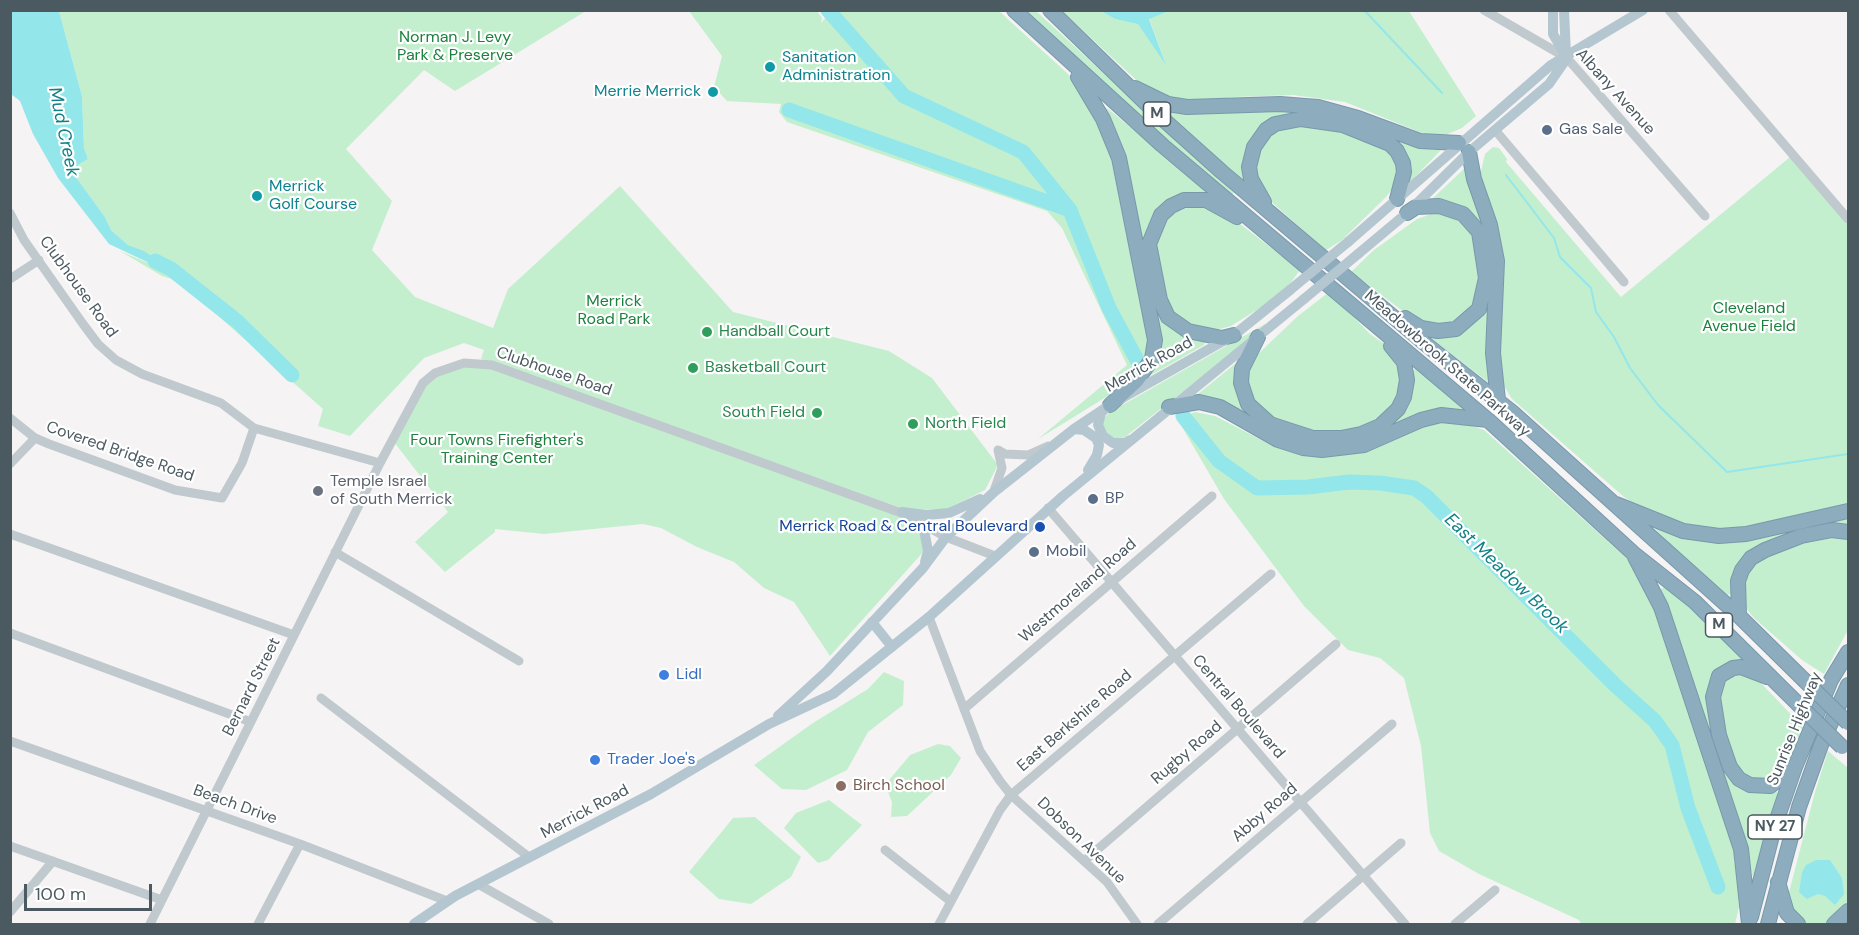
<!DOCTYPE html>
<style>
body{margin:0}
#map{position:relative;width:1859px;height:935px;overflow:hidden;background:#f5f3f3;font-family:"DM Sans",sans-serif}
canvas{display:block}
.frame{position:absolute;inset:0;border:12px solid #4b5960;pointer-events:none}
.scale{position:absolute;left:24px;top:884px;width:128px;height:27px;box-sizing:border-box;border:3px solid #4b5960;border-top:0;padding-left:8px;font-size:18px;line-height:21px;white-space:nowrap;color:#4b5960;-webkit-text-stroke:4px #fff;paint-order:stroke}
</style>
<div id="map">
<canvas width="1859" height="935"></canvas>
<div class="frame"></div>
<div class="scale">100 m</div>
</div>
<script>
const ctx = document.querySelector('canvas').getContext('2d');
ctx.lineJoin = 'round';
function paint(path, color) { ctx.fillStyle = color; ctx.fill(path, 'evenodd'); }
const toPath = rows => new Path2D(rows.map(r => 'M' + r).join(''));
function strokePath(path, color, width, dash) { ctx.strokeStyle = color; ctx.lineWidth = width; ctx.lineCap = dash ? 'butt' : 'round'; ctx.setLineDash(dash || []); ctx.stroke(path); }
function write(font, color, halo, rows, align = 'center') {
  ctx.font = font + ' "DM Sans",sans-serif'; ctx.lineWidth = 4.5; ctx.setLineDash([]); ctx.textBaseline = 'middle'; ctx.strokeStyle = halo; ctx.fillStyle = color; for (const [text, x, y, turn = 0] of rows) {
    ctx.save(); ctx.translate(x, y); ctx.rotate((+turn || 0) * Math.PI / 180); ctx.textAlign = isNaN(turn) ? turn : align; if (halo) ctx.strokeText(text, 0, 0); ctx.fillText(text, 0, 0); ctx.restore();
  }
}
const green = toPath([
 [59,11,586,11,455,91,424,70,346,149,392,201,372,250,415,297,493,328,508,289,620,186,733,312,889,351,932,378,998,465,985,490,947,509,907,510,481,359,484,350,464,343,424,358,350,436,318,426,323,409,179,281,162,276,120,251,160,268,156,258,128,245,111,230,105,217,74,175,78,165,88,159,84,148,82,96],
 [689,11,817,11,822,18,821,23,827,16,823,11,999,11,1068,74,1092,107,1106,134,1146,330,1148,357,1124,386,1038,439,1127,365,1062,228,1047,211,787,122,779,112,781,104,727,101,714,87,722,56],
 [1027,11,1036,11,1234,193,1231,195,1132,109],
 [1062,11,1101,11,1115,19,1138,23,1165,62,1149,18,1169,11,1409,11,1476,116,1462,128,1443,136,1427,135,1345,102,1293,95,1233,97,1193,102,1164,98,1146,89],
 [1160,107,1310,110,1442,149,1411,181,1407,179,1400,149,1311,116,1264,128,1245,182],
 [1107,108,1218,200,1193,194,1149,229,1157,301,1206,340,1204,345,1139,382,1158,348,1105,110],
 [1300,124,1351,134,1381,144,1400,164,1392,189,1386,197,1342,240,1323,252,1314,240,1266,197,1254,172,1255,152,1265,137,1280,128],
 [1493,147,1499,148,1507,159,1506,162,1621,297,1790,157,1848,225,1848,508,1720,533,1679,525,1652,515,1624,497,1512,399,1501,381,1498,360,1502,259,1496,222,1478,172,1481,171,1485,154],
 [1466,167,1491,245,1492,379,1488,382,1420,330,1454,334,1476,322,1487,304,1491,284,1481,228,1432,202,1432,199],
 [1197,204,1231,217,1300,270,1287,288,1268,303,1231,326,1208,332,1192,330,1175,317,1166,306,1155,245,1161,227,1169,215],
 [1437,212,1467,222,1478,241,1482,265,1471,315,1452,327,1438,329,1408,315,1351,272,1374,250,1417,219],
 [1329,292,1370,334,1390,348,1403,377,1399,403,1381,422,1331,436,1277,423,1252,404,1246,387,1247,370,1258,354,1298,316],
 [1265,324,1266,326,1125,437,1115,440,1103,431,1103,419,1110,412],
 [1246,355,1237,381,1239,395,1246,408,1258,421,1278,433,1306,442,1349,442,1370,436,1390,425,1403,409,1410,391,1412,371,1417,368,1473,413,1470,416,1454,412,1436,412,1351,446,1326,447,1292,442,1277,437,1218,404,1193,398],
 [461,367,489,368,899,514,923,535,925,550,830,656,794,602,764,588,734,562,697,547,661,528,643,524,544,534,495,529,495,532,445,572,415,542,448,512,394,442,427,385,441,373],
 [1195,412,1215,416,1273,446,1311,454,1433,422,1461,422,1484,430,1633,564,1646,586,1660,625,1736,853,1734,861,1738,876,1739,907,1735,924,1581,924,1579,920,1479,874,1439,851,1430,833,1421,746,1404,678,1380,658,1348,650,1304,606,1224,499,1178,420],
 [1848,516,1848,528,1760,546,1733,592,1728,595,1713,586,1648,522,1694,540,1736,541],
 [1835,535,1848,539,1848,630,1824,674,1802,660,1755,619,1745,607,1743,587,1748,569,1760,557,1793,544],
 [1664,587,1684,602,1750,665,1716,674,1732,779,1776,790,1778,794,1754,880,1659,590],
 [884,672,904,681,903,705,868,732,847,770,806,790,782,789,754,765,813,723,868,689],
 [1736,673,1746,673,1759,681,1803,727,1786,769,1770,783,1750,782,1739,774,1724,738,1717,697,1721,683],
 [938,744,950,746,961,758,951,775,907,816,891,817,892,802,885,785,910,755],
 [1828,751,1848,768,1848,905,1827,924,1807,924,1799,921,1791,910,1788,896,1815,792],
 [829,800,862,825,828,860,818,863,784,828,796,813],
 [755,817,801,857,791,877,751,904,719,899,689,872,733,818]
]);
const water = toPath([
 [10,11,59,11,82,96,84,148,88,159,78,165,75,176,105,217,111,230,128,245,144,251,171,269,160,268,109,244,58,178,33,134,20,101,11,94],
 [1101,11,1169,11,1149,19,1166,65,1138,24,1115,19],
 [1816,860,1830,860,1842,878,1844,894,1835,905,1825,896,1818,894,1807,899,1799,892,1802,872,1806,865]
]);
const stream = toPath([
 [1339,10,1354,10],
 [1361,10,1366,12,1442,93],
 [1506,175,1554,238,1560,257,1591,288,1596,312,1614,337,1630,368,1658,405,1727,472,1848,454]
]);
const river = toPath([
 [828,10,904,96,1023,152,1070,210,1109,308,1137,360],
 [789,110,1070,210],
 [155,261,171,269,238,322,292,375],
 [1183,416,1219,461,1257,488,1308,487,1349,482,1380,483,1414,488,1426,496,1615,685,1655,721,1672,745,1688,808,1718,887]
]);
const minor = toPath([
 [1484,10,1567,58,1705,216],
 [1669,10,1848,219],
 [1495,130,1624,282],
 [10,213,24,240,83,324,98,344,116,360,142,374,221,403,254,428,380,463],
 [10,279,39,260],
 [10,418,35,438,49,444,175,490,222,498,242,463,254,428],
 [998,450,1005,454,1028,455,1048,446],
 [10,464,35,438],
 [994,491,1002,468,998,450],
 [1048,508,1405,924],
 [919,522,946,537,995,556],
 [10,534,294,635],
 [335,552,519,661],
 [929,617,980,751,1000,781,1011,795,1107,882,1137,924],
 [10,633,251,722],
 [321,698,529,857],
 [964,709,1212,496],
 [10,741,300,844,447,901],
 [10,846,162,900],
 [885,850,950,901],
 [1084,861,1336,644],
 [478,884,549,924],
 [10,912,53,861],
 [150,924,380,463,423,383,435,373,464,363,492,365,907,515],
 [258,924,300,844],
 [939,924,1000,810,1011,795,1271,574],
 [1158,924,1392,724],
 [1307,924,1401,843],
 [1455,924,1495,890]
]);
const major = toPath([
 [1553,10,1553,34,1567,58],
 [1564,10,1566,55],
 [1348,242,1551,65,1643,10],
 [1358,254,1407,213,1469,152,1549,84,1567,58],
 [1105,409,1101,413,1098,425,1103,436,1113,443,1125,443,1130,440],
 [1074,429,1084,430,1096,438,1099,445,1097,455,1088,470],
 [902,512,926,515,949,513,980,499],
 [902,512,924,530,928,551,925,562],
 [872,622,892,647],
 [778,716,827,671,923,568,946,537,994,492,1074,429,1110,405,1234,335,1290,290],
 [414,924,455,896,651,794,769,724,833,694,929,617,1063,496,1304,299]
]);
const highway = toPath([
 [1014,10,1162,145,1488,420,1633,553,1695,602,1798,704],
 [1050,10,1155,112,1222,172,1423,342,1512,412,1739,616,1803,679],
 [1078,77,1103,119,1119,158,1155,340,1152,359,1137,380,1110,405],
 [1135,88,1168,104,1187,107,1280,104,1318,107,1358,118,1420,141,1459,143],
 [1469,152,1474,179,1490,225,1497,261,1493,353,1498,400],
 [1264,202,1251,179,1249,167,1254,147,1266,130,1275,124,1301,119,1343,125,1390,144,1397,151,1403,163,1404,172,1397,199],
 [1405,318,1421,328,1438,331,1456,329,1479,309,1486,278,1479,232,1463,214,1439,206,1416,207,1407,213],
 [1234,335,1222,338,1188,331,1168,317,1160,300,1149,244,1161,215,1171,206,1184,200,1206,200,1237,217],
 [1258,337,1242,369,1241,383,1248,404,1270,424,1313,438,1341,438,1361,434,1380,426,1398,409,1404,397,1407,380,1404,362,1391,346],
 [1169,407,1199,402,1220,407,1278,440,1303,448,1322,450,1364,445,1421,420,1441,415,1488,420],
 [1616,504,1683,531,1719,536,1746,534,1848,511],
 [1635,557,1661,607,1741,849,1749,924],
 [1739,616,1738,581,1742,570,1751,558,1765,550,1801,536,1832,530,1848,532],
 [1767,677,1741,667,1733,668,1719,676,1713,697,1719,735,1730,767,1739,779,1750,785,1770,786,1793,769],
 [1778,882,1787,913,1798,924],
 [1751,917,1774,828,1795,767,1831,680,1848,652],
 [1768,924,1799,807,1821,745,1848,685],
 [1834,924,1848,911]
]);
const majorBridge = toPath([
 [1290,290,1348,242],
 [1304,299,1358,254]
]);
const highwayBridge = toPath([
 [1803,679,1848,723],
 [1798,704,1842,747]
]);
const markers = [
 [770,67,6,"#0f9aa8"],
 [713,92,6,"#0f9aa8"],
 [1547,130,6,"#5c6f8a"],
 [257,196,6,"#0f9aa8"],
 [707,332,6,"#2e9e5b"],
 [693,368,6,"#2e9e5b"],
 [817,413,6,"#2e9e5b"],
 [913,424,6,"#2e9e5b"],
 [318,491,6,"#6b7280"],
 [1093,499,6,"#5c6f8a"],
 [1040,527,6,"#1a4fb4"],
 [1034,552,6,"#5c6f8a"],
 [664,675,6,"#3f7fe0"],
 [595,760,6,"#3f7fe0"],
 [841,786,6,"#8d6e63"]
];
const shields = [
 [1157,114,27],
 [1719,625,27],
 [1775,827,54]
];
const shieldNames = [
 ["M",1157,114],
 ["M",1719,625],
 ["NY 27",1775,827]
];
const parkNames = [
 ["Norman J. Levy",455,38],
 ["Park & Preserve",455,56],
 ["Merrick",614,302],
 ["Road Park",614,320],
 ["Cleveland",1749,309],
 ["Avenue Field",1749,327],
 ["Four Towns Firefighter's",497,441],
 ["Training Center",497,459]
];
const cultureNames = [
 ["Sanitation",782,58],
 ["Administration",782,76],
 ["Merrie Merrick",701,92,"right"],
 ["Merrick",269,187],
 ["Golf Course",269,205]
];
const streetNames = [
 ["Albany Avenue",1615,92,48],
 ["Clubhouse Road",78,287,54],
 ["Meadowbrook State Parkway",1447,364,41],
 ["Merrick Road",1149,365,-29],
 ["Clubhouse Road",554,372,19],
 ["Covered Bridge Road",120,452,19],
 ["Westmoreland Road",1078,591,-41],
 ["Bernard Street",252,687,-63],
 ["Central Boulevard",1238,707,49],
 ["East Berkshire Road",1075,721,-41],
 ["Sunrise Highway",1795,729,-68],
 ["Rugby Road",1187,753,-41],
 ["Beach Drive",235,805,20],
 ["Merrick Road",585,812,-28],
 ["Abby Road",1265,813,-41],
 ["Dobson Avenue",1081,841,44]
];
const serviceNames = [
 ["Gas Sale",1559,130],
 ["BP",1105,499],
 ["Mobil",1046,552]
];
const leisureNames = [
 ["Handball Court",719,332],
 ["Basketball Court",705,368],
 ["South Field",805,413,"right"],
 ["North Field",925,424]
];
const worshipNames = [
 ["Temple Israel",330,482],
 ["of South Merrick",330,500]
];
const transitNames = [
 ["Merrick Road & Central Boulevard",1028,527]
];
const shopNames = [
 ["Lidl",676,675],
 ["Trader Joe's",607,760]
];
const educationNames = [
 ["Birch School",853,786]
];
const waterNames = [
 ["Mud Creek",63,132,78],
 ["East Meadow Brook",1506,574,44]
];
paint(green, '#c4efce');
paint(water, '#93e7ea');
strokePath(stream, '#93e7ea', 2);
strokePath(river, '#93e7ea', 15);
strokePath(highway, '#7899ab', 16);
strokePath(minor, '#bfc9ce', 9);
strokePath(major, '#b4c7d0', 10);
strokePath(highway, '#8dadbf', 14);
strokePath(highwayBridge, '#7899ab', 16, []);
strokePath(majorBridge, '#b4c7d0', 10);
strokePath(highwayBridge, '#8dadbf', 14);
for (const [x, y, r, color] of markers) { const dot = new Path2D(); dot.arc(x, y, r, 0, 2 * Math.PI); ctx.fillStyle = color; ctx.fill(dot); strokePath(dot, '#fff', 2); }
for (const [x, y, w] of shields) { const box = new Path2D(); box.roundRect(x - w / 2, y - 12, w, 24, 4.5); ctx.fillStyle = '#fff'; ctx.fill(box); strokePath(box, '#4b5960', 1.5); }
write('bold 15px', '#4b5960', null, shieldNames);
write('16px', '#1b813d', '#fff', parkNames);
write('16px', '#0d838f', '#fff', cultureNames, 'left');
write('16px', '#4b5960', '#fff', streetNames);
write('16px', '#4e5e75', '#fff', serviceNames, 'left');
write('16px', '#27864d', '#fff', leisureNames, 'left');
write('16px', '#5b616d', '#fff', worshipNames, 'left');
write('16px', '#164399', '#fff', transitNames, 'right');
write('16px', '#366cbe', '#fff', shopNames, 'left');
write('16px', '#785e54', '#fff', educationNames, 'left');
write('italic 18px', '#128185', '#fff', waterNames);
</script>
